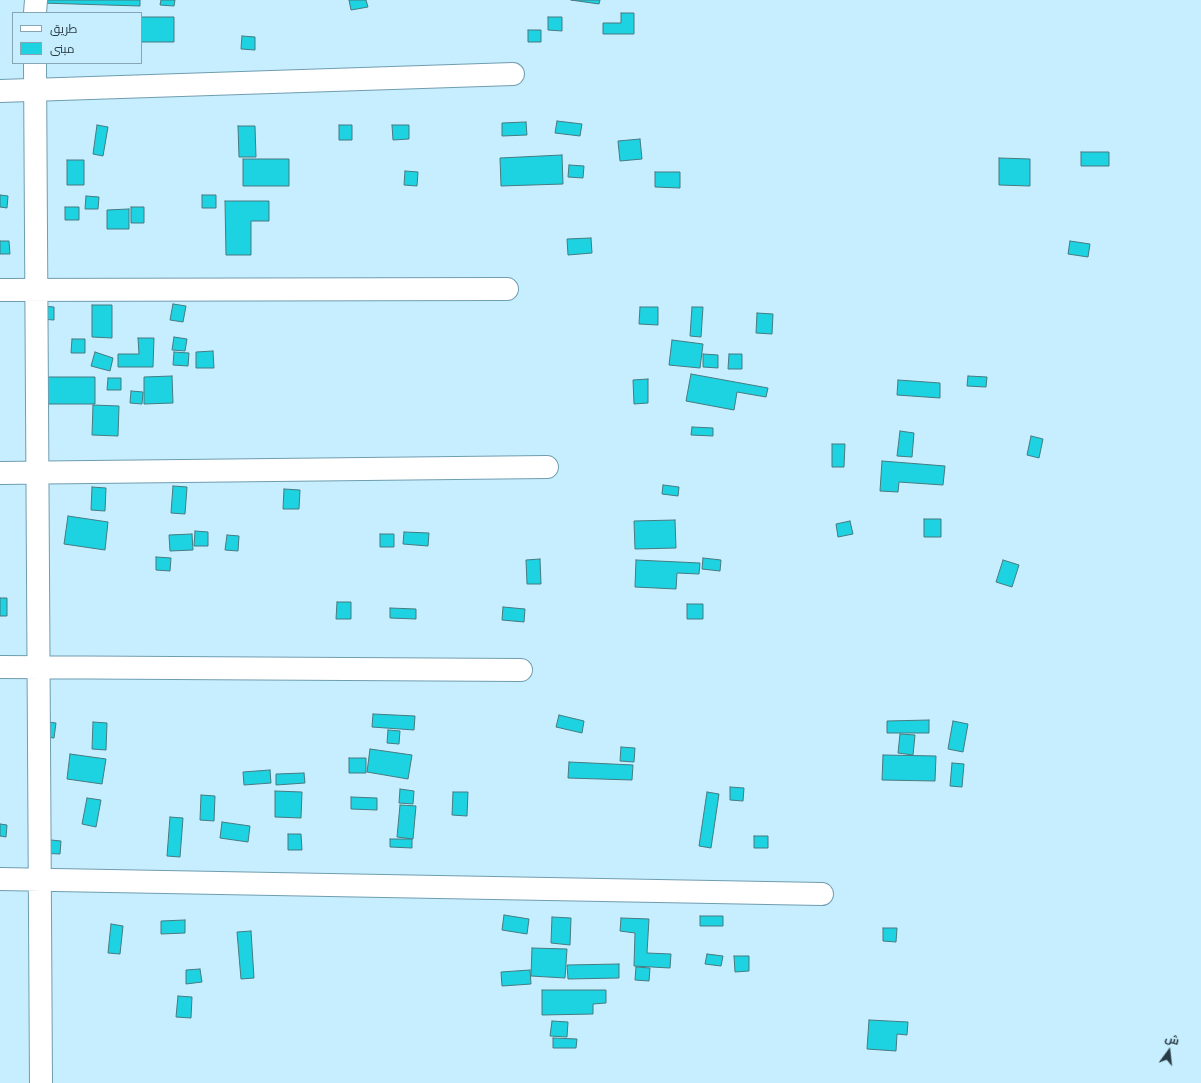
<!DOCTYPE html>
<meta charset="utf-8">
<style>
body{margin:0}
#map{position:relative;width:1201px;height:1083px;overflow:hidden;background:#c7eefe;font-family:Helvetica,Cairo,sans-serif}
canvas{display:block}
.legend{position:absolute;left:12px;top:12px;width:130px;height:52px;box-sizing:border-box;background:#c7eefe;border:1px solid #87a6b3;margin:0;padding:5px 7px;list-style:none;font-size:12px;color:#283b43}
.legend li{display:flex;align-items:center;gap:8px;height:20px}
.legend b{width:20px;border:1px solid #87a6b3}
.north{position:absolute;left:1149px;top:1031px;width:40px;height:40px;-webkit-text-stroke:3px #c7eefe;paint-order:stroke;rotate:15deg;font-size:11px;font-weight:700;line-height:16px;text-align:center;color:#283b43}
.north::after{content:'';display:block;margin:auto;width:14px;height:18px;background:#283b43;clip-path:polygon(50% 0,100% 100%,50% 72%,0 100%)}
</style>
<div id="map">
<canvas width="1201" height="1083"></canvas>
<ul class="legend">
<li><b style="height:5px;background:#fff"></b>طريق</li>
<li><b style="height:11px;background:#1dd2e1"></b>مبنى</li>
</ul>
<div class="north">ش</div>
</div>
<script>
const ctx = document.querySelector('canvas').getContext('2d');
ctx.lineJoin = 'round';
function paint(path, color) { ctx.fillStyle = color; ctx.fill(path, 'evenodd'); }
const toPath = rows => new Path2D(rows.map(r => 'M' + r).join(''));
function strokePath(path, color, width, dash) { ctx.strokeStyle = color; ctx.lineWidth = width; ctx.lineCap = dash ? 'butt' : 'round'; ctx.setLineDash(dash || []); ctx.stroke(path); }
const building = toPath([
 [41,0,140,0,140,6,41,3,41,0],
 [161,0,175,0,174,6,160,5,161,0],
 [349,0,366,0,368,7,351,10,349,0],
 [571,0,600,0,599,4,571,0],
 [621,13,634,13,634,34,603,34,603,23,621,23,621,13],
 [141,17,174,17,174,42,141,42,141,17],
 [548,17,562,17,562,31,548,30,548,17],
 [528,30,541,30,541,42,528,42,528,30],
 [242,36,255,37,255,50,241,49,242,36],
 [557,121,582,124,580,136,555,133,557,121],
 [526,122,527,135,502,136,502,123,526,122],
 [97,125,108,127,103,156,93,154,97,125],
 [339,125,352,125,352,140,339,140,339,125],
 [392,125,409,125,409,139,393,140,392,125],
 [238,126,255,126,256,157,239,157,238,126],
 [640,139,642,159,620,161,618,141,640,139],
 [1081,152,1109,152,1109,166,1081,166,1081,152],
 [562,155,563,184,501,186,500,158,562,155],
 [999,158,1030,159,1030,186,999,185,999,158],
 [243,159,289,159,289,186,243,186,243,159],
 [67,160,84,160,84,185,67,185,67,160],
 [569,165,584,166,583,178,568,177,569,165],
 [405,171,418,172,417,186,404,185,405,171],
 [655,172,680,172,680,188,655,187,655,172],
 [0,195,8,196,7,208,0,207,0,195],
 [202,195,216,195,216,208,202,208,202,195],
 [86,196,99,197,98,209,85,209,86,196],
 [225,201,269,201,269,221,251,221,251,255,226,255,225,201],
 [65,207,79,207,79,220,65,220,65,207],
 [131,207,144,207,144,223,131,223,131,207],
 [129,209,129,229,107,229,107,210,129,209],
 [591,238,592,253,568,255,567,239,591,238],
 [0,241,9,241,10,254,0,254,0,241],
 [1070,241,1090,244,1088,257,1068,254,1070,241],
 [173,304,186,306,183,322,170,320,173,304],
 [92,305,112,305,112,338,92,337,92,305],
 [41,306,54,307,54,320,40,319,41,306],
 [640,307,658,307,658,325,639,324,640,307],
 [692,307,703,307,701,337,690,336,692,307],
 [757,313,773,314,772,334,756,333,757,313],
 [174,337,187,339,185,351,172,350,174,337],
 [138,338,154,338,153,367,118,367,118,354,139,354,138,338],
 [72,339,85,339,85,353,71,353,72,339],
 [672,340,703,344,700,368,669,365,672,340],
 [213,351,214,368,196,368,196,352,213,351],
 [95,352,113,358,110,371,91,366,95,352],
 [174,352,189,353,188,366,173,365,174,352],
 [703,354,718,355,718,368,703,367,703,354],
 [729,354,742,354,742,369,728,369,729,354],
 [691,374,768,388,766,397,737,392,734,410,686,401,691,374],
 [172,376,173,403,144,404,144,377,172,376],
 [968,376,987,377,986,387,967,386,968,376],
 [41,377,95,377,95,404,41,404,41,377],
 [108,378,121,378,121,390,107,390,108,378],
 [648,379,648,403,634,404,633,380,648,379],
 [898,380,940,383,940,398,897,395,898,380],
 [131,391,143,392,142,404,130,403,131,391],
 [93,405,119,406,118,436,92,435,93,405],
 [692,427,713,428,713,436,691,435,692,427],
 [900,431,914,433,912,457,897,456,900,431],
 [1031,436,1043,439,1039,458,1027,455,1031,436],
 [832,444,845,444,844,467,832,467,832,444],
 [882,461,945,466,943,485,899,482,898,492,880,491,882,461],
 [663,485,679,487,678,496,662,494,663,485],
 [173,486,187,487,185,514,171,513,173,486],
 [92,487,106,488,105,511,91,510,92,487],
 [284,489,300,490,299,509,283,509,284,489],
 [68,516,108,522,105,550,64,544,68,516],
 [924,519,941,519,941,537,924,537,924,519],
 [675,520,676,548,635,549,634,521,675,520],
 [850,521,853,534,838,537,836,524,850,521],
 [195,531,208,532,208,546,194,546,195,531],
 [404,532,429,533,428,546,403,544,404,532],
 [192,534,193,550,170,551,169,535,192,534],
 [380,534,394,534,394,547,380,547,380,534],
 [227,535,239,536,238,551,225,550,227,535],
 [156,557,171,558,170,571,156,570,156,557],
 [703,558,721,560,720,571,702,569,703,558],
 [540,559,541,584,527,584,526,560,540,559],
 [636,560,700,563,699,574,677,573,676,589,635,587,636,560],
 [1003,560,1019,565,1012,587,996,582,1003,560],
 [0,598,7,598,7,616,0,616,0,598],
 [337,602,351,602,351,619,336,619,337,602],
 [687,604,703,604,703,619,687,619,687,604],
 [503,607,525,609,524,622,502,620,503,607],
 [390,608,416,609,416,619,390,618,390,608],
 [373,714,415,716,414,730,372,727,373,714],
 [559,715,584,721,582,733,556,727,559,715],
 [929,720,929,733,887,733,887,721,929,720],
 [39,721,56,723,54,738,37,736,39,721],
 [953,721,968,724,963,752,948,749,953,721],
 [93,722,107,723,106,750,92,749,93,722],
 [388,730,400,731,399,744,387,743,388,730],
 [900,734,915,735,913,755,898,753,900,734],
 [621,747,635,748,634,762,620,761,621,747],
 [370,749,412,755,408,779,367,772,370,749],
 [70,754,106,759,102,784,67,779,70,754],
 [883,755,936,756,935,781,882,780,883,755],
 [349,758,366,758,366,773,349,773,349,758],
 [569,762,633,765,632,780,568,778,569,762],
 [952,763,964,764,962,787,950,786,952,763],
 [270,770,271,783,244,785,243,772,270,770],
 [304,773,305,783,276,785,276,774,304,773],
 [730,787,744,788,743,801,730,800,730,787],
 [400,789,414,791,413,804,399,803,400,789],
 [275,791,302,792,301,818,275,817,275,791],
 [453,792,468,792,467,816,452,815,453,792],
 [707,792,719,794,711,848,699,846,707,792],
 [201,795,215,796,214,821,200,820,201,795],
 [351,797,377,798,377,810,351,809,351,797],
 [87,798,101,800,96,827,82,824,87,798],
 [400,805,416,806,413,839,397,837,400,805],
 [170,817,183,818,180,857,167,856,170,817],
 [222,822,250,826,248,842,220,838,222,822],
 [0,824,7,825,6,837,0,836,0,824],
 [288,834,301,834,302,850,288,850,288,834],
 [754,836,768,836,768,848,754,848,754,836],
 [41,839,61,841,60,854,40,853,41,839],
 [390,839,412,839,412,848,390,847,390,839],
 [504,915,529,919,527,934,502,930,504,915],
 [700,916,723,916,723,926,700,926,700,916],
 [552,917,571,918,570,945,551,943,552,917],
 [621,918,649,919,647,953,671,954,670,968,634,966,635,933,620,931,621,918],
 [185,920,185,933,161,934,161,921,185,920],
 [111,924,123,926,120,954,108,953,111,924],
 [883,928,897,928,896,942,883,941,883,928],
 [251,931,254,978,241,979,237,932,251,931],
 [532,948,567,949,565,978,531,976,532,948],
 [707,954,723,956,721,966,705,964,707,954],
 [734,956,749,956,749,971,735,972,734,956],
 [619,964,619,978,568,979,567,965,619,964],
 [636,967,650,968,649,981,635,980,636,967],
 [200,969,202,982,186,984,186,970,200,969],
 [530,970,531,984,502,986,501,972,530,970],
 [542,990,606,990,606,1003,593,1004,593,1014,542,1015,542,990],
 [178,996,192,997,191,1018,176,1017,178,996],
 [869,1020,908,1022,907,1035,897,1034,896,1051,867,1049,869,1020],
 [552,1021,568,1022,567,1037,550,1036,552,1021],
 [553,1038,577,1039,576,1048,553,1048,553,1038]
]);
const street = toPath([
 [35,13,36,0],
 [35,63,41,1083],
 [0,91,513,74],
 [0,290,507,289],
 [0,473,547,467],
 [0,667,521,670],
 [0,879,822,894]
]);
paint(building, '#1dd2e1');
strokePath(building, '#467b81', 1);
strokePath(street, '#6f9db0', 24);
strokePath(street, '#fff', 22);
</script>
